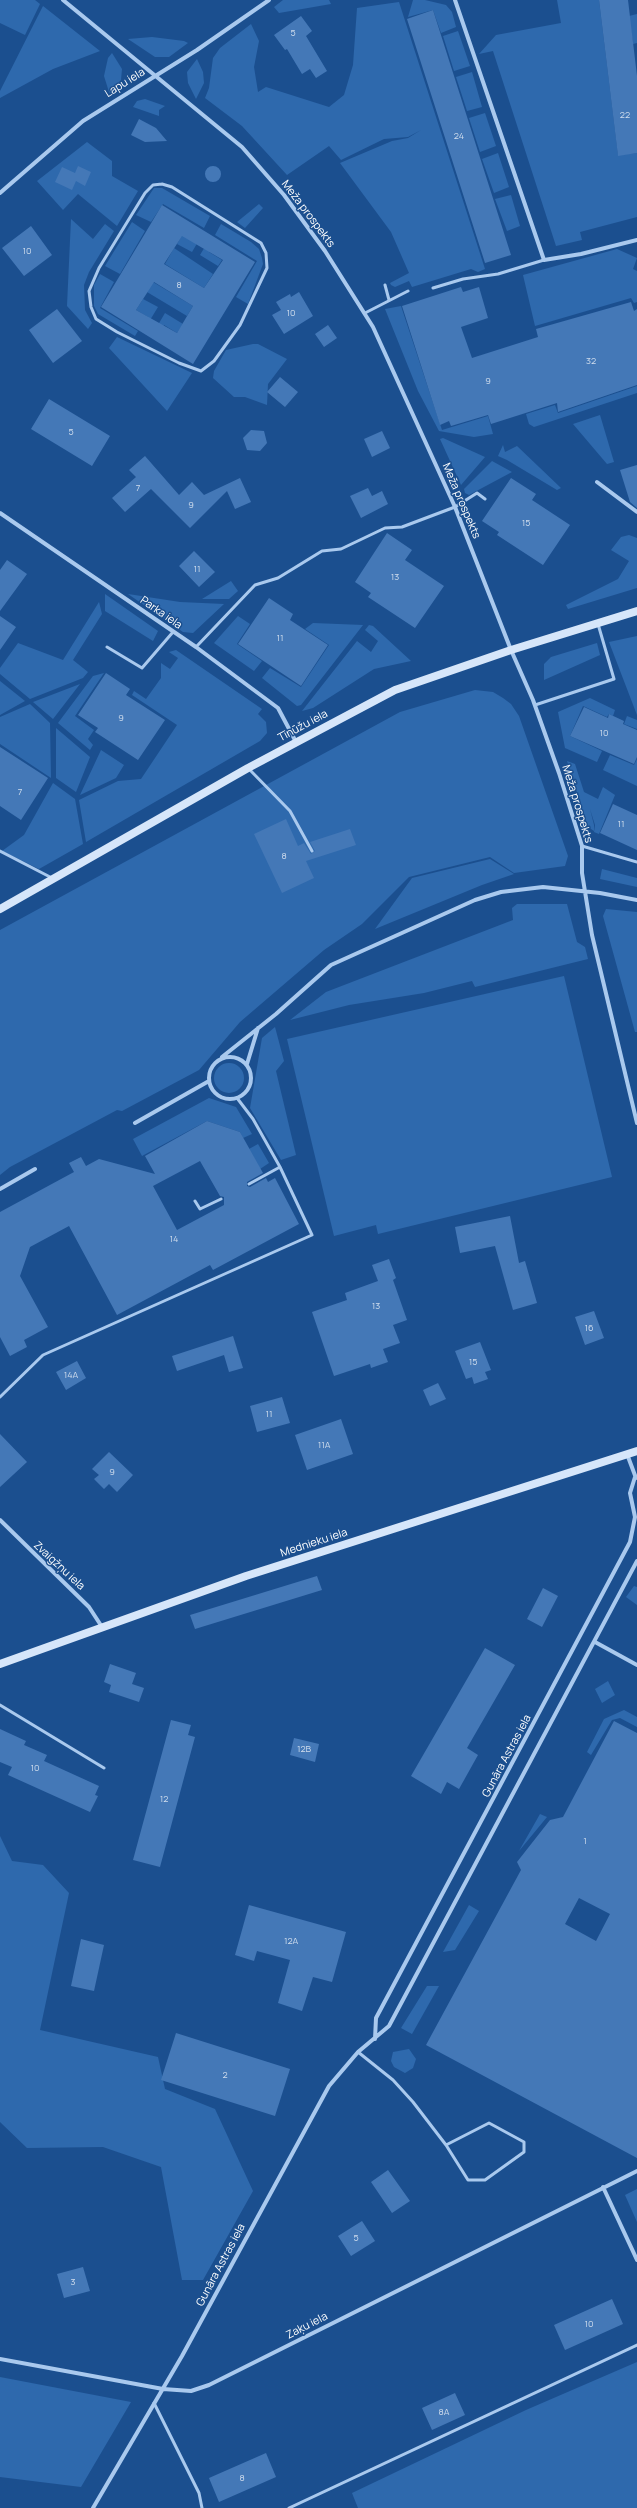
<!DOCTYPE html>
<meta charset="utf-8">
<style>
body{margin:0}
canvas{display:block;background:#1b4f8f}
</style>
<canvas width="637" height="2508"></canvas>
<script>
const ctx = document.querySelector('canvas').getContext('2d');
ctx.lineJoin = 'round';
function paint(path, color) { ctx.fillStyle = color; ctx.fill(path, 'evenodd'); }
const toPath = rows => new Path2D(rows.map(r => 'M' + r).join(''));
function strokePath(path, color, width, dash) { ctx.strokeStyle = color; ctx.lineWidth = width; ctx.lineCap = dash ? 'butt' : 'round'; ctx.setLineDash(dash || []); ctx.stroke(path); }
function write(font, color, halo, rows, align = 'center') {
  ctx.font = font + ' Manrope,sans-serif'; ctx.lineWidth = 3; ctx.setLineDash([]); ctx.textBaseline = 'middle'; ctx.strokeStyle = halo; ctx.fillStyle = color; for (const [text, x, y, turn = 0] of rows) {
    ctx.save(); ctx.translate(x, y); ctx.rotate((+turn || 0) * Math.PI / 180); ctx.textAlign = isNaN(turn) ? turn : align; if (halo) ctx.strokeText(text, 0, 0); ctx.fillText(text, 0, 0); ctx.restore();
  }
}
const green = toPath([
 [0,0,35,0,40,4,25,35,0,23],
 [283,0,329,0,331,4,279,13,274,7],
 [413,0,425,0,446,5,452,12,456,27,441,33,433,10,408,17],
 [557,0,599,0,618,155,637,153,637,217,580,232,582,240,556,246,493,51,479,54,496,35,561,23],
 [399,2,485,269,478,272,471,269,412,287,409,281,395,287,391,285,390,283,409,273,391,232,340,163,392,141,408,138,421,130,408,137,384,139,341,160,329,146,287,175,242,126,205,98,209,88,213,58,220,48,251,24,259,41,254,67,258,92,266,87,329,107,344,95,353,65,357,8],
 [43,6,100,51,53,69,0,98,0,91],
 [637,14,637,43,633,44,629,16],
 [458,31,470,66,454,71,443,36],
 [152,37,184,41,188,43,169,57,155,57,128,39],
 [112,53,122,69,121,80,112,95,109,92,104,76,108,58],
 [197,59,203,72,204,83,196,99,188,83,187,72],
 [472,72,482,107,467,111,456,77],
 [145,99,165,106,159,110,159,116,133,107,137,101],
 [485,113,496,146,480,152,469,118],
 [87,142,112,161,112,176,138,191,117,226,78,194,63,210,37,181],
 [498,153,509,187,494,193,482,159],
 [154,188,162,188,210,216,204,228,163,204,151,222,136,215],
 [511,195,520,226,507,231,495,199],
 [259,204,263,208,245,228,237,222],
 [71,219,93,239,105,224,114,231,89,272,84,285,85,310,92,323,88,329,67,306],
 [132,222,145,231,120,274,105,266],
 [221,224,251,242,259,249,262,258,263,264,248,304,236,297,257,261,215,235],
 [182,235,202,235,192,252,177,244],
 [209,240,215,243,209,252,222,260,218,266,200,255],
 [174,248,213,274,204,288,165,264],
 [617,249,637,258,633,269,637,271,637,302,634,303,631,298,535,326,523,275],
 [100,274,114,282,100,308,138,331,135,336,98,314,94,306,94,285],
 [153,282,193,306,187,316,147,292],
 [143,299,158,307,147,325,144,324,148,317,136,310],
 [401,306,442,430,488,416,493,434,474,437,439,431,418,391,385,309],
 [165,313,183,324,177,333,164,325,160,333,155,330],
 [117,337,192,373,167,411,109,348],
 [253,344,258,344,287,359,268,384,267,405,245,397,234,397,213,378,214,371,226,350],
 [637,386,637,393,534,427,529,424,526,414,555,405,558,413],
 [600,415,614,462,607,464,573,424],
 [443,438,485,457,461,485,440,439],
 [503,445,505,452,517,446,561,488,557,490,507,460,498,456],
 [492,461,512,472,469,495,465,493,464,489],
 [629,535,637,538,637,588,568,609,566,605,618,579,629,561,611,550,621,537],
 [231,581,238,591,229,599,202,599],
 [105,594,158,631,153,641,105,611],
 [128,594,180,602,224,604,193,633,183,632],
 [99,602,102,614,73,660,88,672,83,678,30,699,0,674,0,668,18,643,63,660],
 [238,616,250,624,237,644,262,661,254,671,214,643],
 [313,623,363,625,301,705,297,706,262,678,270,668,301,687,329,645,305,629],
 [369,625,373,626,411,661,374,669,313,708,302,711,357,641,371,652,378,641,365,630],
 [637,636,637,715,609,642],
 [597,643,600,655,544,680,544,664,551,657],
 [176,650,262,709,258,714,266,722,267,733,260,741,86,842,79,800,118,781,141,779,177,725,132,695,134,691,146,699,161,678,161,663,170,669,178,658,169,652],
 [104,673,75,716,94,730,88,739,93,745,90,750,58,723,93,676],
 [0,681,25,701,0,715],
 [80,684,53,719,33,702],
 [475,690,493,692,503,698,511,704,519,716,568,856,565,866,514,873,490,857,409,877,362,924,324,950,240,1022,199,1070,122,1111,117,1110,10,1167,0,1175,0,930,400,712],
 [590,698,615,710,613,716,609,714,607,717,583,706,570,736,602,751,597,762,565,748,558,712],
 [30,704,50,723,51,778,0,744,0,717],
 [627,716,637,720,637,729,624,724],
 [56,728,90,757,76,792,56,778],
 [101,750,124,765,116,778,80,795],
 [610,755,634,765,637,759,637,786,603,770],
 [567,761,575,764,584,792,598,799,603,787,615,795,599,834,594,832,595,825,590,809,594,825,594,831,588,827],
 [53,783,75,799,83,844,39,869,2,851,24,835],
 [490,859,514,874,482,885,375,929,412,878],
 [602,869,637,878,637,887,600,879],
 [517,904,567,904,577,942,585,947,588,959,475,987,472,981,424,993,349,1005,290,1020,326,992,513,920,512,908],
 [606,909,637,912,637,1032,635,1032,603,916],
 [564,976,612,1177,378,1234,376,1225,334,1236,287,1039],
 [275,1027,284,1061,276,1071,296,1155,281,1160,250,1108,262,1038],
 '214 1078a15 15 0 1 1 30 0a15 15 0 1 1-30 0Z',
 [209,1098,236,1107,252,1134,243,1138,240,1132,207,1121,142,1156,133,1139],
 [258,1144,269,1163,260,1169,249,1149],
 [634,1586,637,1587,637,1605,626,1597],
 [608,1681,615,1695,602,1703,595,1689],
 [624,1710,637,1717,637,1727,620,1718,612,1720,591,1755,587,1752,604,1719],
 [540,1814,547,1817,519,1851],
 [0,1836,12,1861,43,1865,69,1893,40,2030,158,2057,165,2089,215,2109,253,2191,203,2280,182,2280,161,2167,103,2147,27,2148,0,2122],
 [469,1905,479,1911,455,1950,443,1952],
 [427,1986,439,1986,412,2034,401,2028],
 [409,2049,416,2059,413,2068,405,2073,394,2067,391,2061,393,2052],
 [637,2189,637,2222,625,2195],
 [637,2362,637,2508,358,2508,352,2493,526,2410],
 [0,2377,131,2402,81,2487,0,2477]
]);
const building = toPath([
 [599,0,628,0,637,76,637,153,618,156],
 [433,10,511,255,485,263,407,19],
 [301,16,312,31,306,36,327,71,316,78,310,69,302,74,287,49,285,50,274,35],
 [139,119,156,128,167,141,145,142,131,135],
 [78,166,91,172,85,186,76,181,72,190,55,182,62,167,75,173],
 '205 174a8 8 0 1 1 16 0a8 8 0 1 1-16 0Z',
 [162,205,255,262,193,364,101,307],
 [182,236,223,260,204,288,164,264],
 [154,282,193,306,177,333,136,310],
 [31,226,52,255,24,276,2,248],
 [461,287,463,292,479,287,488,318,461,327,472,358,538,337,536,329,631,302,634,311,637,309,637,385,558,412,557,403,491,424,488,415,451,426,449,421,440,425,402,306],
 [299,292,313,316,284,334,272,315,281,310,276,302,290,294,291,297],
 [57,309,82,341,53,363,29,330],
 [328,325,337,338,324,347,315,334],
 [280,377,298,392,285,407,267,392],
 [49,399,110,436,92,466,31,429],
 [251,430,264,431,267,443,260,451,247,450,243,438],
 [382,431,390,448,372,457,364,439],
 [145,456,179,495,192,482,204,495,240,478,251,502,235,509,227,491,190,528,151,489,125,512,112,498,136,477,129,470],
 [637,465,637,508,630,502,620,470],
 [511,478,536,494,532,500,570,525,543,565,497,535,499,532,482,521],
 [368,488,372,496,382,491,388,504,361,518,350,496],
 [387,533,412,550,405,560,444,586,415,628,368,597,371,593,355,582],
 [194,551,215,572,199,587,179,566],
 [7,560,27,574,0,611,0,570],
 [269,598,293,614,290,620,328,645,301,686,238,644],
 [0,616,16,627,0,650],
 [106,673,130,689,126,695,165,720,138,760,95,732,98,728,78,715],
 [584,707,608,718,609,714,624,721,623,724,637,730,637,757,634,764,570,736],
 [0,747,48,778,21,820,0,806],
 [613,804,637,815,637,850,600,833],
 [286,819,298,846,304,843,311,854,315,851,310,842,350,829,356,845,306,861,314,878,282,893,254,834],
 [207,1121,240,1132,263,1173,247,1182,247,1186,250,1187,266,1178,268,1182,275,1178,299,1224,213,1270,210,1265,117,1315,69,1226,30,1247,20,1276,48,1327,24,1340,27,1347,10,1356,0,1337,0,1212,74,1172,69,1163,81,1157,86,1166,99,1159,155,1174,145,1156],
 [200,1161,220,1196,224,1197,224,1205,177,1230,153,1186],
 [510,1216,519,1263,525,1261,537,1303,513,1310,495,1246,460,1253,455,1227],
 [389,1259,396,1278,393,1280,407,1320,393,1325,400,1343,383,1349,388,1362,371,1368,370,1364,334,1376,312,1312,347,1300,345,1293,378,1281,372,1265],
 [594,1311,604,1338,585,1345,575,1317],
 [233,1336,243,1368,229,1372,224,1355,177,1371,172,1356],
 [480,1342,491,1370,485,1372,488,1379,474,1384,472,1377,466,1379,455,1351],
 [77,1361,86,1378,66,1390,56,1372],
 [438,1383,446,1399,430,1406,423,1390],
 [282,1397,290,1423,257,1432,250,1406],
 [341,1419,353,1454,307,1470,295,1435],
 [0,1434,27,1462,0,1487],
 [109,1452,133,1475,117,1492,109,1484,104,1489,94,1479,99,1475,92,1469],
 [317,1576,322,1590,195,1629,190,1615],
 [543,1588,558,1596,542,1627,527,1619],
 [485,1648,515,1665,467,1748,478,1755,459,1789,447,1782,441,1794,411,1776],
 [110,1664,136,1673,132,1684,144,1688,139,1702,109,1692,111,1685,104,1682],
 [171,1720,191,1725,188,1735,195,1737,160,1867,133,1860],
 [614,1721,637,1733,637,2158,426,2045,521,1870,517,1862,550,1820,563,1817],
 [579,1898,610,1914,596,1941,565,1924],
 [0,1729,26,1741,24,1745,47,1755,44,1761,99,1786,95,1795,98,1796,90,1812,8,1775,12,1767,0,1762],
 [294,1738,319,1744,315,1762,290,1755],
 [249,1905,346,1932,332,1982,313,1977,302,2011,278,2003,290,1960,257,1951,254,1961,235,1955],
 [81,1939,104,1945,94,1991,71,1986],
 [176,2033,290,2069,275,2116,161,2080],
 [388,2170,410,2201,392,2213,371,2182],
 [362,2221,375,2241,351,2256,338,2236],
 [83,2267,90,2291,64,2298,57,2274],
 [612,2299,623,2324,565,2350,554,2325],
 [455,2393,465,2415,432,2430,422,2408],
 [266,2453,276,2477,219,2502,209,2478]
]);
const lane = toPath([
 [162,184,172,187,261,243,266,253,267,268,240,325,214,361,201,371,179,363,117,332,96,319,91,307,89,291,99,268,145,193,153,185,162,184],
 [385,285,389,300],
 [433,288,463,279,498,274,544,260],
 [365,313,408,291],
 [107,647,142,668,173,632],
 [196,647,255,585,278,578,322,551,341,549,385,528,402,527,455,507,477,493,485,499],
 [535,705,614,679,598,624],
 [249,769,290,811,312,851],
 [582,846,637,862],
 [0,851,52,878],
 [249,1184,280,1167],
 [195,1201,200,1209,221,1199],
 [0,1397,43,1355,312,1235,280,1167,253,1119,237,1098],
 [0,1705,104,1768],
 [358,2052,393,2080,413,2102,446,2145,468,2180,485,2180,524,2152,524,2142,489,2123,446,2145],
 [154,2403,199,2493,202,2508],
 [289,2508,637,2345]
]);
const street = toPath([
 [63,0,242,147,284,195,325,251,373,327,455,507,511,650,533,700,559,773,582,846,582,873,592,935,637,1123],
 [455,0,544,260,581,254,637,240],
 [0,193,83,121,197,50,269,0],
 [597,482,637,512],
 [0,513,196,647,278,708,296,742],
 '209 1078a21 21 0 1 1 42 0a21 21 0 1 1-42 0Z',
 [222,1057,276,1014,331,965,475,900,501,892,543,887,600,893,637,900],
 [247,1064,258,1028],
 [135,1123,209,1081],
 [0,1189,35,1169],
 [627,1454,636,1478],
 [0,1520,89,1607,102,1627],
 [595,1642,637,1665],
 [375,2039,376,2018,630,1542,635,1517,630,1493,635,1477],
 [603,2187,637,2260],
 [0,2359,163,2389,191,2391,209,2385,637,2171],
 [93,2508,182,2356,329,2086,358,2052,389,2026,637,1561]
]);
const secondary = toPath([
 [0,909,248,768,395,690,511,650,637,611],
 [0,1664,246,1576,637,1451]
]);
const numberNames = [
 ["5",293,33],
 ["22",625,115],
 ["24",459,136],
 ["10",27,251],
 ["8",179,285],
 ["10",291,313],
 ["32",591,361],
 ["9",488,381],
 ["5",71,432],
 ["7",138,488],
 ["9",191,505],
 ["15",526,523],
 ["11",197,569],
 ["13",395,577],
 ["11",280,638],
 ["9",121,718],
 ["10",604,733],
 ["7",20,792],
 ["11",621,824],
 ["8",284,856],
 ["14",174,1239],
 ["13",376,1306],
 ["16",589,1328],
 ["15",473,1362],
 ["14A",71,1375],
 ["11",269,1414],
 ["11A",324,1445],
 ["9",112,1472],
 ["12B",304,1749],
 ["10",35,1768],
 ["12",164,1799],
 ["1",585,1841],
 ["12A",291,1941],
 ["2",225,2075],
 ["5",356,2238],
 ["3",73,2282],
 ["10",589,2324],
 ["8A",444,2412],
 ["8",242,2478]
];
const streetNames = [
 ["Lapu iela",125,83,-32],
 ["Meža prospekts",308,214,53],
 ["Meža prospekts",461,501,67],
 ["Parka iela",161,613,35],
 ["Tīnūžu iela",303,726,-28],
 ["Meža prospekts",577,804,73],
 ["Mednieku iela",314,1543,-18],
 ["Zvaigžņu iela",59,1566,43],
 ["Gunāra Astras iela",507,1756,-62],
 ["Gunāra Astras iela",221,2265,-62],
 ["Zaķu iela",307,2326,-27]
];
paint(green, '#2e69ad');
paint(building, '#4478b7');
strokePath(lane, '#a9c9ee', 3);
strokePath(street, '#a9c9ee', 4);
strokePath(secondary, '#d6e6fa', 8);
write('9px', '#d0dded', null, numberNames);
write('11px', '#fff', '#1b4f8f', streetNames);
</script>
